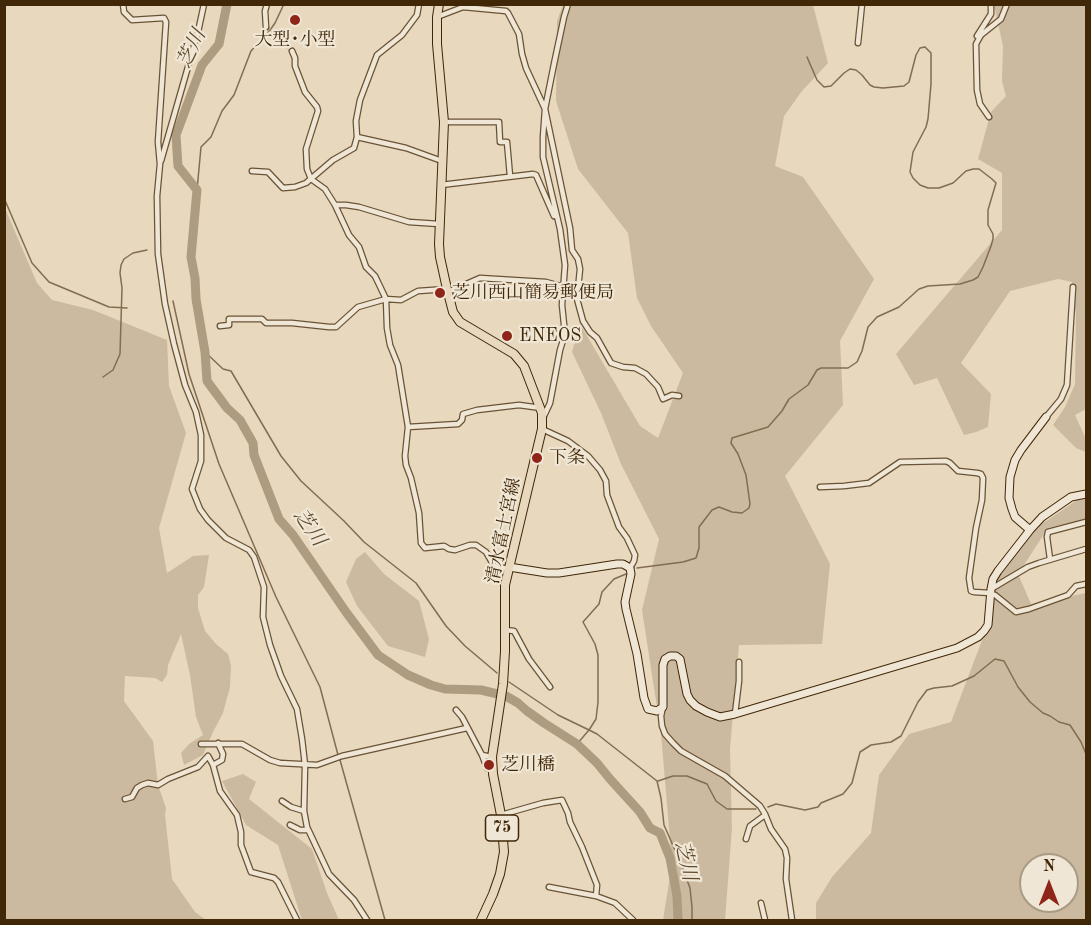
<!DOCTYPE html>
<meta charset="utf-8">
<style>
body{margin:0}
#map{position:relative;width:1091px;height:925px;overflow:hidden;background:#e7d8be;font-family:"Old Standard TT",serif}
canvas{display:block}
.frame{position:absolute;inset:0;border:6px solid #402707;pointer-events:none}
.north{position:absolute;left:1019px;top:853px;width:60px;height:60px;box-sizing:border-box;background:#efe6d5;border:2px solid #a99a83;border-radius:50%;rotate:0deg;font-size:16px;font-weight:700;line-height:24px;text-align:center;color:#402707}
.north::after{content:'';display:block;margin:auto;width:21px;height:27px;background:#8f2418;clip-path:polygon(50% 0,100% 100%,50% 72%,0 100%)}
</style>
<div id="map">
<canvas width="1091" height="925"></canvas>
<div class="frame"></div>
<div class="north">N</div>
</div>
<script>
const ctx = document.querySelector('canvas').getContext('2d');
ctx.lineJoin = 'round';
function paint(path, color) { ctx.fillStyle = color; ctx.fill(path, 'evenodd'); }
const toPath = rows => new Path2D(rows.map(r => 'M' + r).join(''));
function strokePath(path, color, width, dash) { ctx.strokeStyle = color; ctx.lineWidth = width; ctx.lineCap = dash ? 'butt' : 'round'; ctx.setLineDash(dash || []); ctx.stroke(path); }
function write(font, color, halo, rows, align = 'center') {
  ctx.font = font + ' "Old Standard TT","Noto Serif JP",serif'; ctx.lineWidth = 4.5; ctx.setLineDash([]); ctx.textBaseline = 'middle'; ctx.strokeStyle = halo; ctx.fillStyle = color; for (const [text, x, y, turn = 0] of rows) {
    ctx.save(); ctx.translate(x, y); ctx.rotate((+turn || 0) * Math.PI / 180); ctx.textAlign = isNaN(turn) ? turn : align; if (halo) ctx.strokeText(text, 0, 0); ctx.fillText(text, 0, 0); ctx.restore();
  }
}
const green = toPath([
 [563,5,813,5,828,63,802,91,784,116,775,166,803,177,874,279,840,341,843,405,785,476,830,564,822,644,739,645,730,749,732,828,725,920,663,920,672,864,661,733,642,610,659,539,621,464,601,413,572,352,580,324,640,426,658,438,683,373,651,326,637,298,628,233,578,169,556,101,557,21],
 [994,5,1086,5,1086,409,1075,415,1086,439,1086,452,1076,448,1053,425,1065,407,1075,384,1076,315,1072,282,1058,279,1010,291,961,363,991,394,988,427,976,432,964,435,937,378,914,385,896,354,1002,230,1002,173,978,159,991,112,1006,96,1002,81,1003,46],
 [4,206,37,283,52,300,93,310,167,340,169,386,186,433,159,528,167,573,193,556,209,555,204,587,198,595,198,608,205,631,216,644,228,654,231,666,230,687,223,713,213,732,203,755,184,765,181,753,189,744,203,735,196,717,190,675,181,634,168,665,167,675,162,682,155,678,125,676,124,701,153,741,158,785,166,808,165,815,172,879,195,912,206,920,5,920],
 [1086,490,1086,519,1048,528,1018,574,1031,604,1086,593,1086,920,816,920,816,903,832,877,871,833,879,775,909,734,951,722,984,635,996,571,1022,533,1048,520,1074,502],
 [1031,865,1067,865,1067,901,1031,901],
 [365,552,384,574,419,601,429,639,425,657,388,646,357,606,346,582,356,559],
 [243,774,256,782,249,799,312,849,327,893,339,920,302,920,278,845,246,825,222,781]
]);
const stream = toPath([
 [197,190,201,147,211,137,222,111,234,95,251,51,268,33,275,23,284,4],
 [4,198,32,263,49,282,109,307,127,308],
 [173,301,189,374,219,464,276,597,320,687,338,755],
 [205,352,223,369,231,371,281,456,301,481,344,521,364,542,416,583,446,626,465,646,497,673],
 [103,377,113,370,120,354,122,288,120,273,121,265,124,259,133,253,147,250],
 [637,568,683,562,696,558,699,548,699,527,712,510,719,507,732,512,742,513,749,508,750,504,746,475,738,454,731,443,732,438,768,427,782,411,789,399,808,385,817,370,821,368,848,368,857,362,862,351,868,327,877,317,899,307,919,289,928,286,960,284,973,280,978,277,983,267,991,246,993,239,993,234,988,225,988,210,996,183,992,179,979,169,973,169,966,171,953,183,939,188,928,188,920,185,913,178,910,172,913,152,926,127,928,119,931,84,931,53,925,47,920,48,916,55,909,82,904,86,883,88,874,87,870,85,862,75,856,70,850,69,844,73,831,86,824,87,817,80,807,57],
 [509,682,558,715,589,730,597,734,657,781,661,798,664,825,681,864,690,888,692,907,692,920],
 [577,744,589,730,596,719,598,702,598,655,595,644,583,622,599,604,602,592,614,579,626,574],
 [340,760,385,920],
 [658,781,673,776,687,776,707,784,716,801,727,809,756,809],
 [768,807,776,804,805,810,818,807,821,803,843,794,852,783,860,752,871,745,891,742,901,736,918,702,927,690,934,688,952,686,974,676,995,659,1004,661,1018,687,1030,702,1043,713,1050,716,1059,722,1070,725,1081,742,1086,754]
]);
const river = toPath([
 [227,4,219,44,202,65,176,135,178,166,197,190,191,257,195,278,196,299,205,352,207,381,227,408,240,420,253,443,254,455,279,519,293,535,346,612,378,655,408,675,431,685,445,689,481,690,506,696,518,703,527,711,544,723,577,744,597,763,610,779,640,812,650,828,660,833,670,858,677,896,678,920]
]);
const streetTunnel = toPath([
 [266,27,292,51]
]);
const street = toPath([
 [123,4,124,12,132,20,164,18,166,22,158,142,160,164,157,196,158,254,165,304,174,344,185,385,196,412,201,435,201,461,192,489,200,509,208,520,226,538,249,550,254,557,264,587,263,617,270,645,281,676,297,709,302,739,305,765,304,811,307,827,329,874,354,900,367,920],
 [437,17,463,7,506,11,508,13,519,34,522,54,526,68,545,109,570,228,572,250,578,259,580,269,577,299,583,321,590,332,597,338,611,363,623,367,635,368,646,374,658,387,663,399,672,395,679,396],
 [266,27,265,11,267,4],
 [977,36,991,14,991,4],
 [858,43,862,4],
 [292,51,295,58,295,66,305,92,317,107,318,111,306,149,307,169,311,179,325,189,335,205,349,235,359,247,366,267,375,276,386,299,387,328,390,345,398,365,408,427,405,456,406,465,411,478,419,513,421,543,425,548,444,546,449,549,455,550,470,545,476,545,486,552,494,566,508,569],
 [989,117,980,104,977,90,976,44,981,35,1001,19,1007,4],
 [444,122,499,122,500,142,507,142,510,176],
 [357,137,406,148,442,161],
 [161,161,198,32,204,4],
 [252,171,268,172,283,188,295,187,306,183,333,160,354,148,357,137,356,121,360,100,377,55,402,35,417,15,419,4],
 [441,185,533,174,536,175,554,216],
 [335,205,346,205,359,207,409,222,439,224],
 [448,292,480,278,546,282,564,287],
 [220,326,229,325,229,319,262,319,266,323,292,323,329,327,336,327,358,307,386,299,401,300,418,291,447,289],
 [1046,417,1061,399,1067,385,1073,287],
 [543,418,550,403,560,350,565,334,562,305,565,265,560,229,543,157,543,137,545,109,554,64,564,17,568,4],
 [408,427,458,424,462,420,463,414,477,410,519,405,541,408],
 [542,429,568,441,588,456,600,470,606,481,607,495,619,527,627,538,635,555,634,561,630,568],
 [820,487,844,486,869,483,900,462,946,461,950,463,958,471,977,473,981,474,983,478,982,500,976,528,969,578,971,591,974,592,990,593,995,595,1016,612,1029,609,1068,595,1076,586,1086,584],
 [1050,559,1047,537,1048,532,1086,522],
 [991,589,1028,567,1039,563,1086,549],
 [505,630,514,631,529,659,550,687],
 [663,707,661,716,662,726,665,734,673,743,681,751,725,776,760,806,765,814,771,829,785,849,787,858,786,879,792,920],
 [456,710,462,717,482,755,492,757],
 [735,714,739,681,739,662],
 [201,744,242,744,270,760,280,763,317,765,342,756,467,728],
 [482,755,487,768],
 [213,765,222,760,223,754,218,743],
 [125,799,132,797,137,788,142,785,148,783,158,785,168,779,198,767,208,756,213,765,220,791,237,815,241,832,241,845,251,872,274,878,278,882,297,920],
 [282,801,291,807,304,811],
 [501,815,543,803,562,800,568,813,570,822,582,847,597,885,596,896],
 [290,825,300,830,308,830],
 [746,839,750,826,765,815],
 [549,887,596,896,615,903,633,920],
 [761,903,765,920]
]);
const secondary = toPath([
 [1030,530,1015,517,1012,509,1009,498,1010,477,1015,460,1021,450,1046,417],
 [509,567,547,573,559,573,617,564,623,564,630,568,631,574,625,602,626,609,637,654,644,698,648,709,657,711,663,707,663,665,665,659,670,656,676,656,680,659,687,694,690,700,696,706,707,712,720,717,735,714,957,648,978,637,984,631,988,625,991,589,993,579,998,571,1030,530,1042,517,1071,497,1086,494]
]);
const primary = toPath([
 [439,4,437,17,437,44,444,122,439,244,440,257,447,289,453,312,460,322,514,354,524,366,542,413,542,429,505,585,505,651,503,684,492,757,493,774,501,815,504,852,500,874,493,894,481,920]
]);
const markers = [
 [295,20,6,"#8f2418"],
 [440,293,6,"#8f2418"],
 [507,336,6,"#8f2418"],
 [537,458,6,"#8f2418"],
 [489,765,6,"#8f2418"]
];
const shields = [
 [502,828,33]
];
const shieldNames = [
 ["75",502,828]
];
const poiNames = [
 ["大型･小型",295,40,"center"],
 ["芝川西山簡易郵便局",452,293],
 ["ENEOS",519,336],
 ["下条",549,458],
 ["芝川橋",501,765]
];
const streetNames = [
 ["清水富士宮線",504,531,-78]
];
const waterNames = [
 ["芝川",192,49,-64],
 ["芝川",309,528,55],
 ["芝川",685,861,77]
];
paint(green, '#cbba9f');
strokePath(stream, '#826d50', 1.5);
strokePath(river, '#ae9c80', 9);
strokePath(streetTunnel, '#c6b599', 4.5, [4.5, 2]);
strokePath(street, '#6a5335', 7);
strokePath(secondary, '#402707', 9);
strokePath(primary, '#402707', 10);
strokePath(street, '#efe6d5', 4.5);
strokePath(secondary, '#efe6d5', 7);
strokePath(primary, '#e7d8be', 8);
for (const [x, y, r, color] of markers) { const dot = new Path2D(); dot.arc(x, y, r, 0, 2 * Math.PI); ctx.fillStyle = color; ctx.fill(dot); strokePath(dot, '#efe6d5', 2); }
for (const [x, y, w] of shields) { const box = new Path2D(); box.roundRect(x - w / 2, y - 13, w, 26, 4.5); ctx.fillStyle = '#efe6d5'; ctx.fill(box); strokePath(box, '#402707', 1.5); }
write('bold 16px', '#402707', null, shieldNames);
write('18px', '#402707', '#efe6d5', poiNames, 'left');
write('18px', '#402707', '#efe6d5', streetNames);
write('italic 20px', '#614a2b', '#efe6d5', waterNames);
</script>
